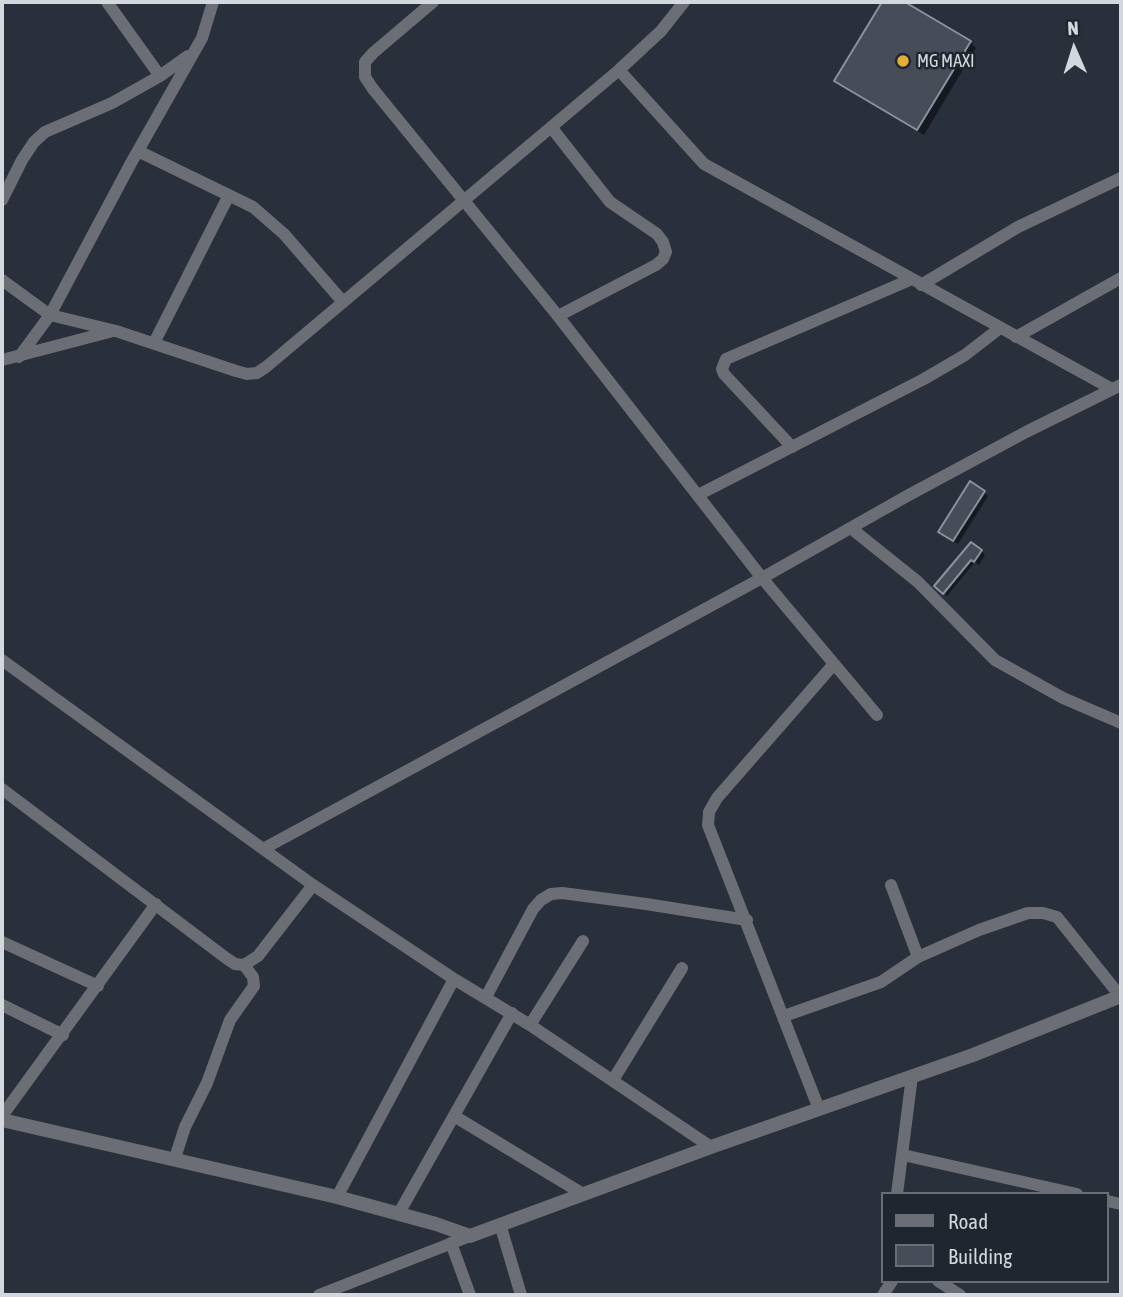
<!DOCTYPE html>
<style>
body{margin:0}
#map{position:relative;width:1123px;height:1297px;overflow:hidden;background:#2a303b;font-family:"Asap Condensed",sans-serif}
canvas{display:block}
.frame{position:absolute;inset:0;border:4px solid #d3d7de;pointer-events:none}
.legend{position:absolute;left:881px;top:1192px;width:228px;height:91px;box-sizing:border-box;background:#202630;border:2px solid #686d76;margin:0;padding:9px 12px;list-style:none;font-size:21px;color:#d3d7de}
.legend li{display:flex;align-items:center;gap:14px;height:35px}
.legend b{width:35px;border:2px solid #686d76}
.north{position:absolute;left:1039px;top:14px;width:70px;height:70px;-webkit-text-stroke:5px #202630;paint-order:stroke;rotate:357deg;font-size:19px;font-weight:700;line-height:28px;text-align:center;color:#d3d7de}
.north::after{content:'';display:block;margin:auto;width:24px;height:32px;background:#d3d7de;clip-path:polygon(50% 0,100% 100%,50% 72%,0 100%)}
</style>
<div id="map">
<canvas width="1123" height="1297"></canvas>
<div class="frame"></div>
<ul class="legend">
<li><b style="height:9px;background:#6b6e74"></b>Road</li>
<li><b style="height:19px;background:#464c58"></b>Building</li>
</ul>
<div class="north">N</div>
</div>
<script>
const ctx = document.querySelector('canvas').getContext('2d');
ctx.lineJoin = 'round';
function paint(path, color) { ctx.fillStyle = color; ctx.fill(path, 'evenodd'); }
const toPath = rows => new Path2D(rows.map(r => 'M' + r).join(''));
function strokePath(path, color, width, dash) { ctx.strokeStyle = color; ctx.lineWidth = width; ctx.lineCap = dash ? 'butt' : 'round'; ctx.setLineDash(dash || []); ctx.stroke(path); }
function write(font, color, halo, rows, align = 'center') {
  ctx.font = font + ' "Asap Condensed",sans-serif'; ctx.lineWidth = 5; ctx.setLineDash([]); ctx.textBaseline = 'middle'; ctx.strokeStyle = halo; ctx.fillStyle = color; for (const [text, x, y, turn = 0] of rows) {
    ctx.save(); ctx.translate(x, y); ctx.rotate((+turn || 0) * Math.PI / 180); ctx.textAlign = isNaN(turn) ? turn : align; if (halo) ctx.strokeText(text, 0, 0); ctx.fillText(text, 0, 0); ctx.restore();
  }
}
const shadow = toPath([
 [884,2,902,2,970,42,976,48,924,135,843,86,837,80],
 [984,492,988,496,958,544,945,536],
 [981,551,985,555,979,565,975,562,947,596,937,586]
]);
const building = toPath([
 [882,2,905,2,971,41,917,130,834,81,882,2],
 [970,481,985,491,953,541,938,532,970,481],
 [971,542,982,550,974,562,971,560,943,594,934,586,971,542]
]);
const minor = toPath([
 [107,2,160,76],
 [433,2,373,53,365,62,365,77,373,89,558,316,762,578,877,715],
 [619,70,704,164,1112,389],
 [551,127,610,202,657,234,663,242,666,252,663,259,656,265,558,316],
 [138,151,253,207,284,234,343,302],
 [2,200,22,160,34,142,45,132,112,103,160,76,188,56],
 [2,280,50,315,116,331,236,371,247,374,257,373,266,367,619,70,661,31,684,2],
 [921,285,1018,227,1121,178],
 [1016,337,1121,278],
 [154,343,229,195],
 [19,357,50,315,131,163,202,38,213,2],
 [2,360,113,331],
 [792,447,724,374,722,369,726,359,912,279],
 [698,495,924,379,965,355,1000,328],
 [852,529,918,582,995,660,1063,698,1121,723],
 [2,660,313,885,454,979,530,1025,711,1147],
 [2,789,226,958,235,964,244,965,253,977,254,986,230,1020,207,1083,185,1127,175,1158],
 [263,849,762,578,907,496,1026,432,1121,385],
 [891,885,918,957],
 [2,942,98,986],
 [244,965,258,956,313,885],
 [486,997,533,909,541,900,551,894,562,893,646,904,747,920],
 [2,1005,63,1035],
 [784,1016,881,982,918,957,979,930,1028,913,1043,913,1057,917,1121,997],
 [530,1025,583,941],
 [613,1080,682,968],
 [819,1109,708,825,709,812,717,798,834,664],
 [2,1116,156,904],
 [454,1116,583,1194],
 [903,1155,1077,1194],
 [897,1194,912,1076],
 [337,1197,454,979],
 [1107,1201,1121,1204],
 [399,1213,512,1013],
 [500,1224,521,1295],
 [451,1243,470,1295],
 [938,1281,960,1295],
 [319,1295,470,1236],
 [883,1295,892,1281]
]);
const tertiary = toPath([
 [2,1120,337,1197,436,1224,470,1236,711,1147,973,1055,1121,996]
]);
const markers = [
 [903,61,7,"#e4ae35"]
];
const poiNames = [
 ["MG MAXI",917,61]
];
paint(shadow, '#0007');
paint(building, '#464c58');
strokePath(building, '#8a929f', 2);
strokePath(minor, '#6b6e74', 12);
strokePath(tertiary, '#6b6e74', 14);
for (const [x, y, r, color] of markers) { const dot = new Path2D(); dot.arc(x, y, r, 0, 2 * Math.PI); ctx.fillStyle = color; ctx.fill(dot); strokePath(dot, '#202630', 2.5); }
write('18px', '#d3d7de', '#202630', poiNames, 'left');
</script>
